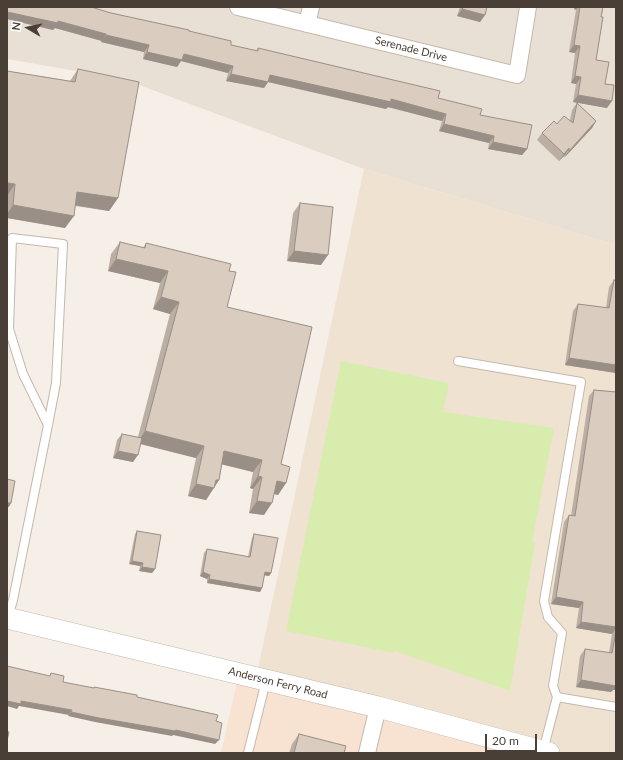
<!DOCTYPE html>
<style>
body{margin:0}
#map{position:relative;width:623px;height:760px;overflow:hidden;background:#f5efe7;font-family:Lato,sans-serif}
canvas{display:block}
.frame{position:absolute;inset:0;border:8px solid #493f36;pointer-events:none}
.north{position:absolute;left:8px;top:8px;width:40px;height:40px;-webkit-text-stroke:3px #fff;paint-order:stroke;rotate:279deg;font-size:11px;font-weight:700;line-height:16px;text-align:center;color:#493f36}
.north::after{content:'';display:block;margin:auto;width:14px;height:18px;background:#493f36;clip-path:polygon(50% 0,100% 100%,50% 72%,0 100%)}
.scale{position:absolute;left:485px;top:734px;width:52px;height:18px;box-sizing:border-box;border:2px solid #493f36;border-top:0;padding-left:5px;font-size:12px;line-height:14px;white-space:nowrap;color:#493f36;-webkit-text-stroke:3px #fff;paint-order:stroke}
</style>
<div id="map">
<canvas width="623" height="760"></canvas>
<div class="frame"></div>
<div class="north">N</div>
<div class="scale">20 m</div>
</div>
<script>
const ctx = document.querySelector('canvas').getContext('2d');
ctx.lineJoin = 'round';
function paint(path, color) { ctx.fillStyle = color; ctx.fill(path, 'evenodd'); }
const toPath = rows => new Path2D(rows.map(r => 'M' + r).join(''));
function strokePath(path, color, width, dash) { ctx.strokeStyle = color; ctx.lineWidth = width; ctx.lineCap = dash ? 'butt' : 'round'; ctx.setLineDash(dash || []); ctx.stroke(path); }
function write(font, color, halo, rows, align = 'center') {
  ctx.font = font + ' Lato,sans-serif'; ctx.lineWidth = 3; ctx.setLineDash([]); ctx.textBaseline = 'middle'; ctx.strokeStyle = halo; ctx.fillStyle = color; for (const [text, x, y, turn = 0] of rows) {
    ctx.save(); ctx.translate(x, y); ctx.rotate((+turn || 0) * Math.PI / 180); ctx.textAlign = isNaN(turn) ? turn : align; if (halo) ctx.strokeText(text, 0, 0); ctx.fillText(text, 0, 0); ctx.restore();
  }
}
const residential = toPath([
 [7,7,616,7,616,245,364,169,123,79,7,59]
]);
const commercial = toPath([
 [239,673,549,753,221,753]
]);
const education = toPath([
 [364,169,616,245,616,753,549,753,256,678]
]);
const green = toPath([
 [341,361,449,383,443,412,554,428,532,542,535,543,510,691,395,651,394,653,286,631]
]);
const service = toPath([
 [458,361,581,382,544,601,548,617,562,633,553,686,557,697,543,751],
 [8,617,13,600,48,425,56,383,63,244,12,238,9,329,23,374,48,425],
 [557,697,616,707],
 [248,753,266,681]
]);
const minor = toPath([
 [238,7,517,75,528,7],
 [307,24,311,7],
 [367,753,378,707]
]);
const tertiary = toPath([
 [7,618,378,707,549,753]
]);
const wall = toPath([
 [7,7,111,13,189,31,231,45,256,51,258,48,438,98,480,115,527,149,522,155,488,149,489,143,439,131,442,121,388,107,386,109,268,82,264,88,226,81,228,73,181,61,177,67,143,59,144,52,101,42,102,41,55,28,53,30,7,19],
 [460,7,487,7,485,15,480,22,457,16],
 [574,7,603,7,596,60,605,84,607,108,573,102,576,84,571,83,575,53,569,52,576,10,574,9],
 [78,69,118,198,109,211,75,206,65,228,7,218,7,71,70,81],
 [577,103,596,121,592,128,564,158,565,155,559,161,537,140,542,133,557,124,570,120,572,110],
 [300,203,321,265,287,261,293,213],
 [120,242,143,248,146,243,229,271,227,307,286,483,278,495,274,494,264,515,249,513,253,489,250,488,253,472,222,464,219,480,206,500,188,496,196,458,140,444,133,462,113,458,117,440,122,434,138,437,170,314,153,309,160,283,108,271,111,254],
 [614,280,616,373,565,365,573,311,578,304,606,308,609,287],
 [594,390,616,392,616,690,613,690,611,692,576,687,580,656,585,649,609,653,612,634,576,628,579,608,551,604,564,522,569,515,571,516,589,396],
 [137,531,155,569,152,573,139,571,140,566,129,564,135,534],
 [254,534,271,573,269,576,264,575,262,588,260,592,207,583,207,579,200,576,204,553,207,549,248,557,252,538],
 [299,734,344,753,289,753,292,744]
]);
const shadedWall = toPath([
 [575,7,578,7,576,10,574,9],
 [462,9,485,15,480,22,457,16],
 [7,12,58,21,106,34,102,41,55,28,53,30,7,19],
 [106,35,149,45,144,52,101,42],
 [574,45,580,46,575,53,569,52],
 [147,52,184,54,233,66,228,73,181,61,177,67,143,59],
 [231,74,270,75,391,99,446,114,442,121,388,107,386,109,268,82,264,88,226,81],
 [575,76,581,77,576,84,571,83],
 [578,95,612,101,607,108,573,102],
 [596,121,592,128,564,158,569,151],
 [444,124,494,136,489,143,439,131],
 [493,142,527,149,522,155,488,149],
 [569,148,565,155,559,161,564,154],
 [7,183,15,184,7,196],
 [77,192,118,198,109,211,68,204],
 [13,205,74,216,65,228,7,218,7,214],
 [294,251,328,255,321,265,287,261],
 [116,259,168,271,160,283,108,271],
 [161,297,179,302,170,314,153,309],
 [569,358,616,365,616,373,565,365],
 [145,431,204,446,196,458,137,443],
 [118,451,138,455,133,462,113,458],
 [224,451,262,460,253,472,216,463],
 [258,476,262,477,253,489,250,488],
 [216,480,219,480,206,500,188,496,196,484],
 [277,481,286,483,278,495,268,492],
 [257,501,272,503,264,515,249,513],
 [7,503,11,503,9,507,7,507],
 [132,561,143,563,140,566,129,564],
 [142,567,155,569,152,573,139,571],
 [203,572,210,575,207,579,200,576],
 [265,572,271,573,269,576,263,575],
 [209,579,262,588,260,592,207,583],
 [556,597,583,602,579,608,551,604],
 [581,622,616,627,616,628,612,634,576,628],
 [581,680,616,683,616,690,613,690,611,692,576,687],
 [7,701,21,701,72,710,69,715,19,706,17,709,7,706],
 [71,712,176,730,219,740,215,744,173,735,172,736,95,722,68,716]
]);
const building = toPath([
 [7,7,91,7,111,13,189,30,189,31,231,41,231,45,258,51,258,48,440,91,438,98,482,109,480,115,532,125,527,149,493,142,494,136,444,124,446,114,391,99,391,102,270,75,268,82,231,74,233,66,184,54,182,60,147,52,149,45,106,35,106,34,58,21,58,23,7,12,7,7],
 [463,7,487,7,485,15,462,9,463,7],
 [580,7,603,7,601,17,603,17,596,60,609,62,605,84,614,85,612,101,578,95,581,77,575,76,580,46,574,45,580,7],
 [78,69,139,82,118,198,77,192,74,216,13,205,15,184,7,183,7,71,75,82,78,69],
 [577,103,596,121,569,151,569,148,564,154,542,133,554,121,557,124,564,116,573,123,577,103],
 [300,203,333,207,328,255,294,251,300,203],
 [120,242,145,248,146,243,231,264,229,271,236,272,227,307,312,327,281,464,290,467,286,483,277,481,272,503,257,501,262,477,258,476,262,460,224,451,219,480,216,480,214,488,196,484,204,446,145,431,179,302,161,297,168,271,116,259,120,242],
 [614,280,616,281,616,365,569,358,578,304,609,308,614,280],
 [594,390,616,392,616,627,581,622,583,602,556,597,569,515,575,516,594,390],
 [122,434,142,438,138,455,118,451,122,434],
 [7,479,15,481,11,503,7,503,7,479],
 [137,531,161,535,155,569,142,567,143,563,132,561,137,531],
 [254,534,278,538,271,573,265,572,262,588,209,579,210,575,203,572,207,549,250,557,254,534],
 [616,632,616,686,581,680,585,649,612,653,616,632],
 [7,666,50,676,51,673,64,676,63,682,94,688,94,687,137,695,137,697,218,715,216,721,222,723,219,740,176,730,175,731,99,718,71,712,72,710,21,701,21,704,7,701,7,666],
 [7,731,9,732,7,741,7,731],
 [299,734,346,746,344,753,294,753,299,734]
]);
const streetNames = [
 ["Serenade Drive",411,49,14],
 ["Anderson Ferry Road",278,683,14]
];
paint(residential, '#e9e0d5');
paint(commercial, '#f8e2d1');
paint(education, '#efe2d0');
paint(green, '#d8ecae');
strokePath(service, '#c4b8ac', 10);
strokePath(minor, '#c4b8ac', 18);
strokePath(tertiary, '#c4b8ac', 22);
strokePath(service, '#fff', 8);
strokePath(minor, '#fff', 16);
strokePath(tertiary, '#fff', 21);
paint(wall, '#bbafa4');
paint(shadedWall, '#998f86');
paint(building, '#daccbf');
strokePath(building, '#998f86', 1);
write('11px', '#493f36', '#fff', streetNames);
</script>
